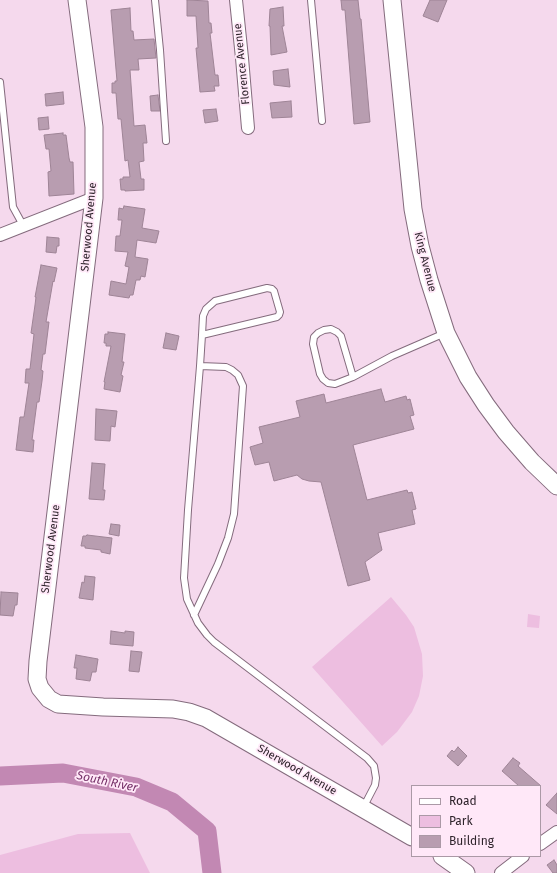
<!DOCTYPE html>
<style>
body{margin:0}
#map{position:relative;width:557px;height:873px;overflow:hidden;background:#f5d9ed;font-family:"Fira Sans",sans-serif}
canvas{display:block}
.legend{position:absolute;left:411px;top:785px;width:130px;height:72px;box-sizing:border-box;background:#ffe8f8;border:1px solid #ab99a6;margin:0;padding:5px 7px;list-style:none;font-size:12px;color:#2e232b}
.legend li{display:flex;align-items:center;gap:8px;height:20px}
.legend b{width:20px;border:1px solid #ab99a6}
</style>
<div id="map">
<canvas width="557" height="873"></canvas>
<ul class="legend">
<li><b style="height:5px;background:#fff"></b>Road</li>
<li><b style="height:11px;background:#edbee0"></b>Park</li>
<li><b style="height:11px;background:#b89db0"></b>Building</li>
</ul>
</div>
<script>
const ctx = document.querySelector('canvas').getContext('2d');
ctx.lineJoin = 'round';
function paint(path, color) { ctx.fillStyle = color; ctx.fill(path, 'evenodd'); }
const toPath = rows => new Path2D(rows.map(r => 'M' + r).join(''));
function strokePath(path, color, width, dash) { ctx.strokeStyle = color; ctx.lineWidth = width; ctx.lineCap = dash ? 'butt' : 'round'; ctx.setLineDash(dash || []); ctx.stroke(path); }
function write(font, color, halo, rows, align = 'center') {
  ctx.font = font + ' "Fira Sans",sans-serif'; ctx.lineWidth = 3.5; ctx.setLineDash([]); ctx.textBaseline = 'middle'; ctx.strokeStyle = halo; ctx.fillStyle = color; for (const [text, x, y, turn = 0] of rows) {
    ctx.save(); ctx.translate(x, y); ctx.rotate((+turn || 0) * Math.PI / 180); ctx.textAlign = isNaN(turn) ? turn : align; if (halo) ctx.strokeText(text, 0, 0); ctx.fillText(text, 0, 0); ctx.restore();
  }
}
const green = toPath([
 [391,597,406,615,414,627,422,654,423,676,419,696,412,712,397,732,382,746,312,667],
 [528,614,540,616,539,628,527,627],
 [130,833,150,873,0,873,0,855,78,834]
]);
const river = toPath([
 [0,776,63,773,136,787,172,802,207,831,212,873]
]);
const building = toPath([
 [187,0,208,1,209,23,211,23,212,33,210,33,215,75,218,75,219,86,214,86,215,91,200,92,196,48,198,48,196,16,187,16,187,0],
 [341,0,358,0,360,19,361,19,370,122,354,124,345,10,342,10,341,0],
 [430,0,447,0,438,22,423,16,430,0],
 [283,7,284,26,282,26,287,52,271,55,270,26,269,26,270,9,283,7],
 [130,8,131,31,133,31,134,40,154,39,156,58,138,59,139,70,130,70,134,126,145,125,147,143,143,143,144,161,139,162,141,179,144,179,144,190,125,191,125,190,121,190,120,179,123,179,123,177,130,177,128,160,125,161,121,119,118,119,116,93,112,93,112,83,115,83,115,81,117,81,111,11,111,10,130,8],
 [288,69,290,87,274,85,273,71,288,69],
 [63,92,64,104,46,106,45,94,63,92],
 [158,95,160,111,151,111,150,96,158,95],
 [291,101,292,117,272,118,270,103,291,101],
 [216,109,218,121,205,123,203,110,216,109],
 [48,117,49,129,39,130,38,118,48,117],
 [63,133,63,135,66,135,69,158,70,162,73,162,74,194,49,196,48,172,51,171,49,149,46,149,44,135,63,133],
 [124,206,145,209,142,228,159,231,156,243,137,240,135,257,148,259,145,277,141,276,140,280,136,280,133,295,130,295,129,298,109,295,111,281,126,284,129,267,125,266,128,252,115,251,116,236,120,236,122,220,118,220,119,208,123,209,124,206],
 [47,237,59,238,59,246,57,246,56,253,46,252,47,237],
 [41,265,57,268,54,282,53,281,46,322,49,322,45,354,43,354,41,370,43,371,42,381,39,402,37,402,32,440,34,440,33,452,16,450,20,417,24,417,29,383,25,383,26,369,30,369,34,334,31,333,35,305,36,297,35,297,41,265],
 [108,332,125,334,122,362,124,362,121,375,123,376,120,392,104,389,105,382,104,382,111,346,106,346,106,343,104,343,105,334,108,334,108,332],
 [166,333,179,336,176,350,163,348,166,333],
 [381,389,385,402,406,396,407,400,410,399,414,415,410,416,414,429,353,445,367,500,407,490,408,493,412,492,416,509,412,510,415,524,378,533,382,550,365,562,370,580,348,586,321,482,309,481,302,479,297,475,274,481,269,462,255,465,250,447,263,443,259,427,300,417,296,401,324,394,326,403,381,389],
 [96,409,117,411,115,427,111,426,110,441,95,440,96,409],
 [92,463,105,464,103,490,105,490,104,500,89,499,92,463],
 [111,524,120,525,119,536,109,534,111,524],
 [87,535,112,538,110,554,101,552,101,550,85,548,85,546,81,546,83,536,86,536,87,535],
 [85,576,95,577,93,600,79,598,82,582,84,583,85,576],
 [1,592,18,593,17,605,15,605,13,616,0,615,1,592],
 [111,631,125,633,125,631,134,632,133,646,110,644,111,631],
 [131,651,142,652,139,672,129,671,131,651],
 [76,655,98,659,96,672,92,672,90,681,76,679,77,668,74,668,76,655],
 [458,747,467,756,458,766,447,756,452,750,454,752,458,747],
 [513,758,520,763,518,766,541,786,519,786,502,771,513,758],
 [557,793,557,814,546,805,557,793],
 [554,860,557,865,557,873,553,873,547,865,554,860]
]);
const lane = toPath([
 [155,0,160,50,166,141],
 [311,0,322,121],
 [0,82,13,207,24,227],
 [202,335,277,317,279,315,280,312,274,291,272,289,267,288,215,301,206,309,203,316,202,335,200,366,188,510,184,578,187,599,198,623,207,635,214,642,367,758,374,766,376,778,375,785,363,808],
 [353,377,341,336,337,332,331,329,324,330,318,333,314,337,313,344,320,374,323,379,328,383,335,384,353,377,392,356,445,333],
 [194,615,218,564,228,538,234,514,243,386,238,375,232,370,226,367,200,366]
]);
const street = toPath([
 [236,0,242,58,248,128],
 [0,235,94,198],
 [540,844,557,832],
 [501,873,523,856]
]);
const secondary = toPath([
 [77,0,94,127,94,198,38,661,37,679,40,688,49,699,58,704,103,707,173,709,189,712,206,718,412,837],
 [392,0,413,209,420,246,429,280,446,333,468,377,486,405,506,432,532,462,557,486],
 [442,856,466,873]
]);
const streetNames = [
 ["Florence Avenue",242,64,-96],
 ["Sherwood Avenue",89,227,-85],
 ["King Avenue",425,262,76],
 ["Sherwood Avenue",51,549,-83],
 ["Sherwood Avenue",297,770,30]
];
const waterNames = [
 ["South River",107,782,12]
];
paint(green, '#edbee0');
strokePath(river, '#c288b3', 19);
paint(building, '#b89db0');
strokePath(building, '#9e8496', 1);
strokePath(lane, '#846b7d', 8);
strokePath(street, '#846b7d', 14);
strokePath(secondary, '#846b7d', 19);
strokePath(lane, '#fff', 6);
strokePath(street, '#fff', 12);
strokePath(secondary, '#fff', 17);
write('11px', '#2e232b', '#ffe8f8', streetNames);
write('italic 12px', '#752f67', '#ffe8f8', waterNames);
</script>
